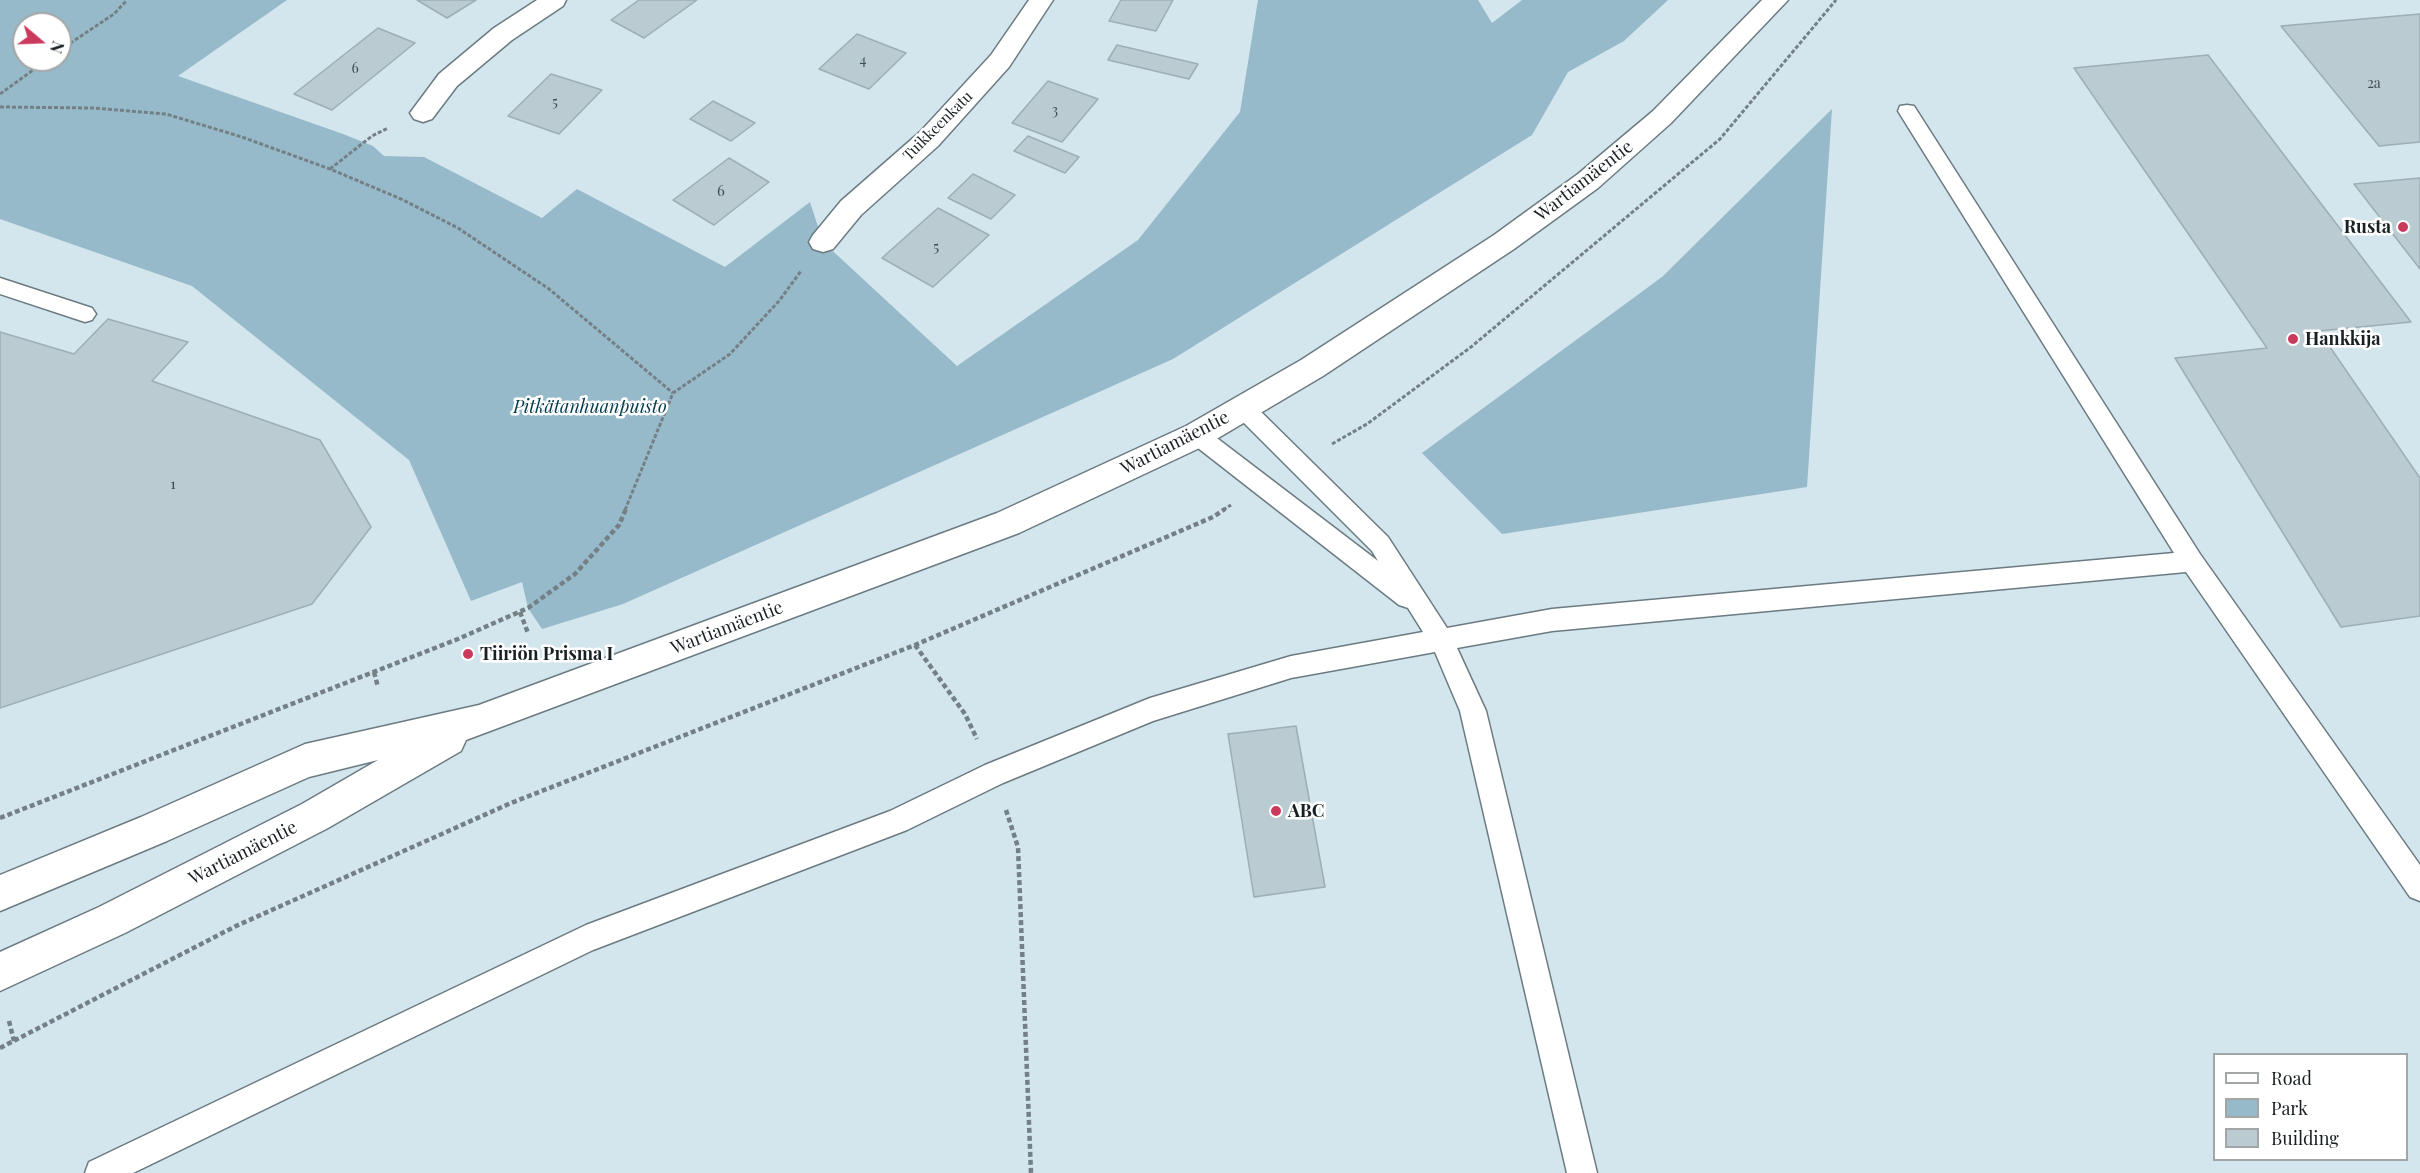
<!DOCTYPE html>
<meta charset="utf-8">
<style>
body{margin:0}
#map{position:relative;width:2420px;height:1173px;overflow:hidden;background:#d3e5ed;font-family:"Playfair Display",serif}
canvas{display:block}
.legend{position:absolute;left:2213px;top:1053px;width:195px;height:108px;box-sizing:border-box;background:#fff;border:2px solid #a3a6a7;margin:0;padding:8px 10px;list-style:none;font-size:18px;color:#192023}
.legend li{display:flex;align-items:center;gap:12px;height:30px}
.legend b{width:30px;border:2px solid #a3a6a7}
.north{position:absolute;left:12px;top:12px;width:60px;height:60px;box-sizing:border-box;background:#fff;border:2px solid #a3a6a7;border-radius:50%;rotate:109deg;font-size:16px;font-weight:700;line-height:24px;text-align:center;color:#192023}
.north::after{content:'';display:block;margin:auto;width:21px;height:27px;background:#ca3a5c;clip-path:polygon(50% 0,100% 100%,50% 72%,0 100%)}
</style>
<div id="map">
<canvas width="2420" height="1173"></canvas>
<ul class="legend">
<li><b style="height:8px;background:#fff"></b>Road</li>
<li><b style="height:16px;background:#96bac9"></b>Park</li>
<li><b style="height:16px;background:#bacbd2"></b>Building</li>
</ul>
<div class="north">N</div>
</div>
<script>
const ctx = document.querySelector('canvas').getContext('2d');
ctx.lineJoin = 'round';
function paint(path, color) { ctx.fillStyle = color; ctx.fill(path, 'evenodd'); }
const toPath = rows => new Path2D(rows.map(r => 'M' + r).join(''));
function strokePath(path, color, width, dash) { ctx.strokeStyle = color; ctx.lineWidth = width; ctx.lineCap = dash ? 'butt' : 'round'; ctx.setLineDash(dash || []); ctx.stroke(path); }
function write(font, color, halo, rows, align = 'center') {
  ctx.font = font + ' "Playfair Display",serif'; ctx.lineWidth = 5; ctx.setLineDash([]); ctx.textBaseline = 'middle'; ctx.strokeStyle = halo; ctx.fillStyle = color; for (const [text, x, y, turn = 0] of rows) {
    ctx.save(); ctx.translate(x, y); ctx.rotate((+turn || 0) * Math.PI / 180); ctx.textAlign = isNaN(turn) ? turn : align; if (halo) ctx.strokeText(text, 0, 0); ctx.fillText(text, 0, 0); ctx.restore();
  }
}
const green = toPath([
 [0,0,287,0,178,76,343,134,373,146,384,156,424,157,542,218,577,189,725,267,810,202,823,242,957,366,1138,240,1240,112,1258,0,1478,0,1492,23,1522,0,1668,0,1624,41,1568,72,1532,135,1173,359,623,604,542,629,528,608,522,582,471,601,409,460,192,286,0,219],
 [24,24,60,24,60,60,24,60],
 [1832,109,1807,487,1502,534,1422,453,1662,277]
]);
const building = toPath([
 [417,0,476,0,447,18,417,0],
 [639,0,697,0,644,38,611,20,639,0],
 [1121,0,1173,0,1156,31,1109,21,1121,0],
 [2420,14,2420,142,2379,146,2281,26,2420,14],
 [378,28,415,43,332,110,294,94,378,28],
 [857,34,906,53,869,89,819,69,857,34],
 [1117,45,1198,64,1189,79,1108,60,1117,45],
 [2208,55,2411,322,2319,331,2420,478,2420,616,2341,627,2175,358,2267,348,2074,68,2208,55],
 [551,74,602,90,559,134,508,116,551,74],
 [1048,81,1098,99,1062,142,1012,123,1048,81],
 [713,101,755,123,731,141,690,119,713,101],
 [1028,136,1079,157,1065,173,1014,151,1028,136],
 [729,158,769,182,714,225,673,200,729,158],
 [973,174,1015,195,991,219,948,198,973,174],
 [2420,178,2420,269,2354,184,2420,178],
 [938,208,989,235,933,287,882,258,938,208],
 [108,319,188,342,152,381,320,440,371,527,312,604,0,708,0,332,74,354,108,319],
 [1296,726,1325,887,1254,897,1228,734,1296,726]
]);
const pathFar1 = toPath([
 [60,50,114,14,127,0],
 [0,94,47,60],
 [0,107,93,108,166,114,242,137,330,169,401,199,458,228,549,289,673,393],
 [330,169,372,136,388,128],
 [1332,444,1367,424,1471,347,1720,139,1836,0],
 [625,510,673,393,730,354,779,301,801,271],
 [1223,510,1231,505]
]);
const path = toPath([
 [520,612,528,633],
 [915,645,965,714,977,739],
 [374,672,378,687],
 [1006,810,1018,847,1031,1173],
 [0,818,458,639,528,608,575,574,619,525,626,509],
 [9,1021,14,1041],
 [0,1048,236,926,511,803,915,645,1213,517,1225,509]
]);
const lane = toPath([
 [1907,105,1914,106,2200,554,2420,865,2420,901,2410,897,2186,572,1552,631,1457,648,1486,711,1597,1173,1567,1173,1460,711,1435,652,1291,678,1153,721,1003,783,907,830,593,950,133,1173,85,1173,89,1162,586,925,890,811,985,765,1150,698,1291,656,1423,632,1408,608,1399,605,1189,441,1186,435,1189,429,1197,426,1205,429,1378,561,1372,551,1235,414,1232,408,1235,402,1243,399,1251,402,1388,537,1447,628,1552,609,2174,553,1898,111,1900,106,1907,105],
 [0,278,92,308,96,314,92,320,85,322,0,294,0,278]
]);
const street = toPath([
 [537,0,566,0,563,6,512,40,457,86,432,119,423,122,414,119,410,113,439,74,494,28,537,0],
 [1029,0,1053,0,1009,67,938,146,861,215,833,249,823,252,813,249,809,242,813,235,841,201,920,132,991,55,1029,0]
]);
const secondary = toPath([
 [1762,0,1788,0,1671,123,1598,188,1514,249,1323,376,1208,444,1019,533,466,740,461,751,328,828,125,933,0,991,0,952,99,907,302,804,378,760,309,777,167,841,0,911,0,875,141,817,305,744,479,705,997,513,1186,426,1301,360,1494,235,1578,174,1653,111,1762,0]
]);
const markers = [
 [2403,227,6,"#ca3a5c"],
 [2293,339,6,"#ca3a5c"],
 [468,654,6,"#ca3a5c"],
 [1276,811,6,"#ca3a5c"]
];
const farNumbernames = [
 ["4",863,61],
 ["6",355,69],
 ["2a",2374,84],
 ["5",555,103],
 ["3",1055,111]
];
const farStreetnames = [
 ["Tuikkeenkatu",938,126,-45]
];
const numberNames = [
 ["6",721,191],
 ["5",936,247],
 ["1",173,484]
];
const streetNames = [
 ["Wartiamäentie",1584,181,-38],
 ["Wartiamäentie",1175,443,-27],
 ["Wartiamäentie",727,628,-21],
 ["Wartiamäentie",243,853,-27]
];
const poiNames = [
 ["Rusta",2391,227,"right"],
 ["Hankkija",2305,339],
 ["Tiiriön Prisma I",480,654],
 ["ABC",1288,811]
];
const parkNames = [
 ["Pitkätanhuanpuisto",590,407]
];
paint(green, '#96bac9');
paint(building, '#bacbd2');
strokePath(building, '#9daeb5', 1.5);
strokePath(lane, '#6b7b81', 3);
strokePath(street, '#6b7b81', 3);
strokePath(secondary, '#6b7b81', 3);
strokePath(pathFar1, '#748086', 3, [4, 2]);
strokePath(path, '#748086', 4.5, [5, 3]);
paint(lane, '#fff');
paint(street, '#fff');
paint(secondary, '#fff');
for (const [x, y, r, color] of markers) { const dot = new Path2D(); dot.arc(x, y, r, 0, 2 * Math.PI); ctx.fillStyle = color; ctx.fill(dot); strokePath(dot, '#fff', 2); }
write('14px', '#414b4f', null, farNumbernames);
write('15px', '#192023', '#fff', farStreetnames);
write('15px', '#414b4f', null, numberNames);
write('18px', '#192023', '#fff', streetNames);
write('bold 18px', '#192023', '#fff', poiNames, 'left');
write('italic 18px', '#013a4b', '#fff', parkNames);
</script>
